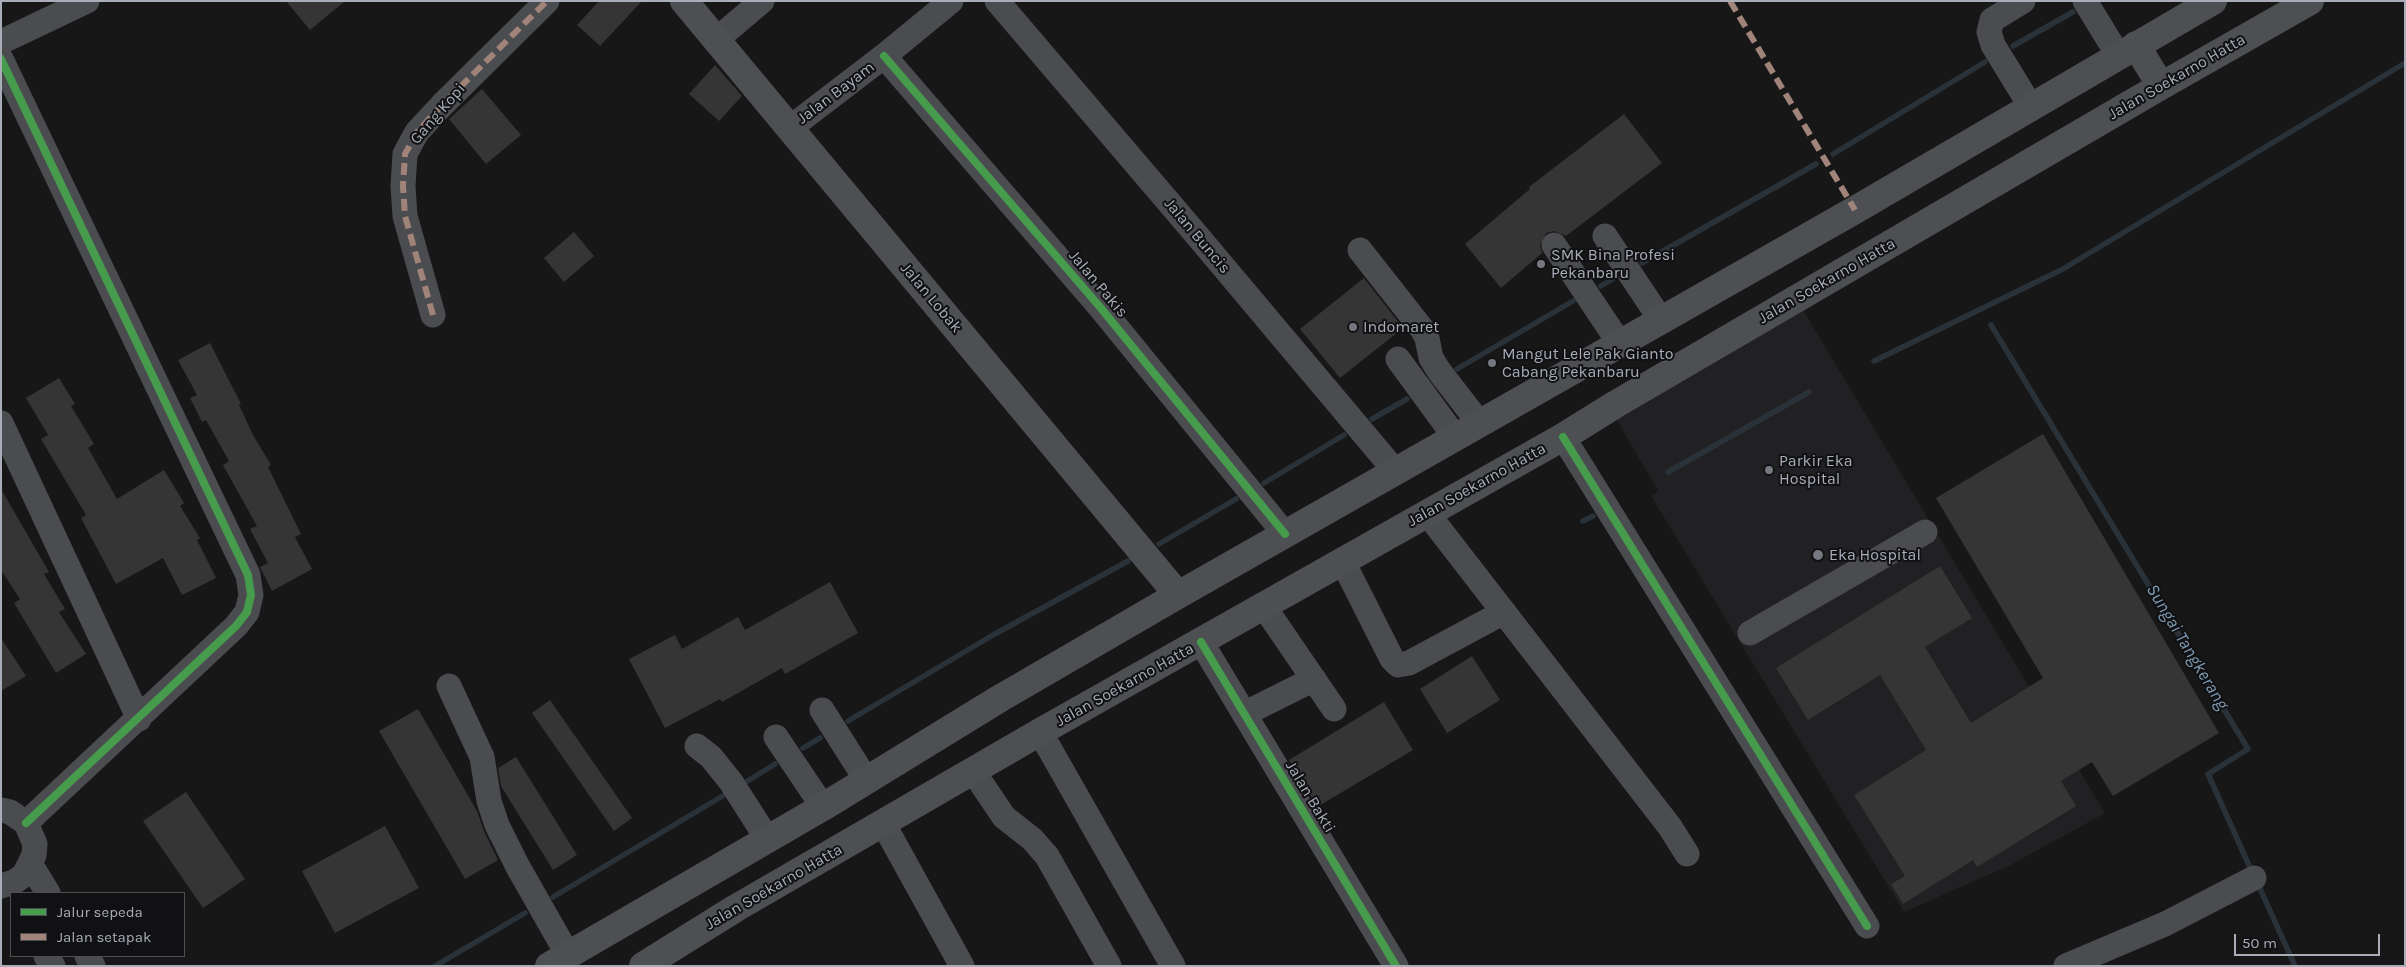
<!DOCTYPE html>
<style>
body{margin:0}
#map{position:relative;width:2406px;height:967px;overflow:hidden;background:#171717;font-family:Karla,sans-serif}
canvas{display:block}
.frame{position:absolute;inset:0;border:2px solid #a8adb8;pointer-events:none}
.legend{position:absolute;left:10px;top:892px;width:175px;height:65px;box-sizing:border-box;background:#111113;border:1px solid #4d4f55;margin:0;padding:6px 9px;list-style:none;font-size:15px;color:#a8adb8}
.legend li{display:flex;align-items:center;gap:10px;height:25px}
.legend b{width:25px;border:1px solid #4d4f55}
.scale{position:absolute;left:2234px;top:934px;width:146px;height:22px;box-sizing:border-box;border:2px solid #a8adb8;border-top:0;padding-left:6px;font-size:15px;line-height:18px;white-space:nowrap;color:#a8adb8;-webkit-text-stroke:4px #111113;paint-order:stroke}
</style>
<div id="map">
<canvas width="2406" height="967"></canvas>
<div class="frame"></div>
<ul class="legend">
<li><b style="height:6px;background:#469c4c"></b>Jalur sepeda</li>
<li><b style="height:6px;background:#a18479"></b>Jalan setapak</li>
</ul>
<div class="scale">50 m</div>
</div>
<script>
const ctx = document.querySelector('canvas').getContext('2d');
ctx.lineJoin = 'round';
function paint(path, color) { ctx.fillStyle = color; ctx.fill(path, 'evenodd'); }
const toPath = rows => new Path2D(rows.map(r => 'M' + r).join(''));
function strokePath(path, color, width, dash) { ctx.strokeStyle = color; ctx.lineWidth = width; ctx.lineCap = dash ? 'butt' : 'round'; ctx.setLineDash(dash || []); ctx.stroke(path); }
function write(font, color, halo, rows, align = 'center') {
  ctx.font = font + ' Karla,sans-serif'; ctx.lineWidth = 4; ctx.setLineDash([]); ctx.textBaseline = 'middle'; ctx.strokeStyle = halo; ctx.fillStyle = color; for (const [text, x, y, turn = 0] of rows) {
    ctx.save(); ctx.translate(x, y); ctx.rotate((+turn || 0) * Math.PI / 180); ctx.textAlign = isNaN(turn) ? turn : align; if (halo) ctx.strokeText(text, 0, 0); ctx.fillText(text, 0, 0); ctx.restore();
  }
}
const built = toPath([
 [1803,310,2105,813,2009,866,1904,912,1651,496,1658,491,1614,415]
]);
const stream = toPath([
 [2013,46,2073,12],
 [1833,154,1985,62],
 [1642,263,1816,164],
 [1601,286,1614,278],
 [1991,325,2248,749,2208,774,2252,872],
 [1874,361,2063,269,2405,63],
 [1457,369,1573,301],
 [1372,419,1407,399],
 [1668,472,1809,392],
 [1264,483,1344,435],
 [1583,521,1593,516],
 [1159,544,1236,499],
 [848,721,993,635,1128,561],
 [803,748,820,738],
 [741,785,775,764],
 [2257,882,2295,966],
 [553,897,731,791],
 [435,966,525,913]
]);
const building = toPath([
 [286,1,345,1,310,30],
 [599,1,642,1,600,46,577,25],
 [715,65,742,96,719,121,689,94],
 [482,89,521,135,486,164,449,119],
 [1624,114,1662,163,1566,236,1554,231,1546,233,1540,245,1542,253,1501,288,1465,244,1530,189,1529,187],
 [574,232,594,256,564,282,544,258],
 [1364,278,1403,328,1340,378,1300,329],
 [210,343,241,404,239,405,253,435,271,465,268,467,301,534,295,537,312,569,272,591,260,567,268,563,250,529,257,526,223,465,229,461,206,420,202,422,190,398,197,395,178,360],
 [59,378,75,404,71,406,94,444,88,448,117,499,164,470,184,503,180,506,200,538,197,540,216,578,182,595,163,558,116,584,81,518,86,515,41,439,48,435,26,398],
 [2043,434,2219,733,2113,796,2092,762,2061,781,2076,806,1977,867,1973,860,1903,904,1891,884,1905,876,1854,795,1926,750,1880,675,1808,720,1776,668,1940,566,1972,618,1925,647,1971,723,2043,678,1936,498],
 [1,489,49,572,44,574,65,609,59,612,86,654,56,673,14,603,20,599,1,570],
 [830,582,858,633,785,674,782,668,722,702,720,699,665,728,629,659,675,635,682,649,738,617,745,630],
 [1,638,26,676,1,691],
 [1472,656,1500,700,1447,733,1420,689],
 [550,700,632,818,614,831,532,713],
 [1384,702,1413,750,1317,807,1289,760],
 [418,709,477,811,484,831,498,860,465,879,379,731],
 [516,757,577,855,553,870,501,786,498,768],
 [186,792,245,879,203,908,143,821],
 [385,826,419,888,335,933,302,871]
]);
const minor = toPath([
 [997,1,1195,233,1396,472],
 [2023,1,1992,20,1989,32,1993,45,2031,107],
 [2085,1,2118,55],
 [716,40,762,1],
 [1,42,87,1],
 [884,56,1100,307,1285,534],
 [1,59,248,575,251,595,247,612,236,626,26,823],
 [790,128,884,56,951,1],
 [1605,236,1661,320],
 [1554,245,1620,344],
 [1360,250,1422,329,1427,338,1431,358,1439,371,1480,424],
 [433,315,405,216,403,186,405,154,417,132,443,104,547,1],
 [1398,359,1455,437],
 [1,423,139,719],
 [1563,437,1867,926],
 [1427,513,1670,827,1687,854],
 [1342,560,1392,659,1398,665,1409,663,1504,612],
 [1263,605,1334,709],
 [1750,633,1925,532],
 [1201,642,1396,966],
 [449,686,482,757,489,801,497,825,518,867,568,955],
 [822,710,867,781],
 [1244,714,1314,679],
 [1040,732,1173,966],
 [776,737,823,807],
 [697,746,711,757,731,782,768,840],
 [973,771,1004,817,1032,839,1047,856,1109,966],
 [1,810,10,812,26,823,35,844,34,855,24,875,14,882,1,886],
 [883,823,962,966],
 [31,865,48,893],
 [46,956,53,966],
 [87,956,93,966],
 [2066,966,2165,924,2254,878]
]);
const major = toPath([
 [684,1,1178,595],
 [2136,45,2161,86],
 [549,966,823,807,999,699,1178,595,1855,210,2213,1],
 [643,966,736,908,1040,732,1563,437,1616,404,2161,86,2310,1]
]);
const quiet = toPath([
 [1730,1,1855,210],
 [433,315,405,216,403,186,405,154,417,132,443,104,547,1]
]);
const cycleway = toPath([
 [884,56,1100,307,1285,534],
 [1,59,248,575,251,595,247,612,236,626,26,823],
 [1563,437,1867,926],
 [1201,642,1396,966]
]);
const markers = [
 [1541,264,5,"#757880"],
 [1353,327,5,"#757880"],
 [1492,363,5,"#757880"],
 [1769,470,5,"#757880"],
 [1818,555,6,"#757880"]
];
const streetNames = [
 ["Jalan Soekarno Hatta",2177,77,-30],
 ["Jalan Bayam",836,93,-37],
 ["Gang Kopi",438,114,-49],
 ["Jalan Buncis",1197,236,50],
 ["Jalan Soekarno Hatta",1827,281,-30],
 ["Jalan Pakis",1098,284,50],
 ["Jalan Lobak",931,298,50],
 ["Jalan Soekarno Hatta",1477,485,-29],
 ["Jalan Soekarno Hatta",1125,685,-29],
 ["Jalan Bakti",1310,797,59],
 ["Jalan Soekarno Hatta",774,887,-30]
];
const poiNames = [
 ["SMK Bina Profesi",1551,255],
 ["Pekanbaru",1551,273],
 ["Indomaret",1363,327],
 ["Mangut Lele Pak Gianto",1502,354],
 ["Cabang Pekanbaru",1502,372],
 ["Parkir Eka",1779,461],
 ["Hospital",1779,479],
 ["Eka Hospital",1829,555]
];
const waterNames = [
 ["Sungai Tangkerang",2187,647,59]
];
paint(built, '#212123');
strokePath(stream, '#2a3239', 5.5);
paint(building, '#353536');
strokePath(minor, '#4b4c50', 25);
strokePath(major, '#4d4f52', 28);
strokePath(quiet, '#a18479', 6, [12, 6]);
strokePath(cycleway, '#469c4c', 8);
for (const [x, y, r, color] of markers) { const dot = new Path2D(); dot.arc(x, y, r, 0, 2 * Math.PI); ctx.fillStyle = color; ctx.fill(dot); strokePath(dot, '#111113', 2); }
write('16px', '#a8adb8', '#111113', streetNames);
write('16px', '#a8adb8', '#111113', poiNames, 'left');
write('italic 18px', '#7f9bb3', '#111113', waterNames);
</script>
